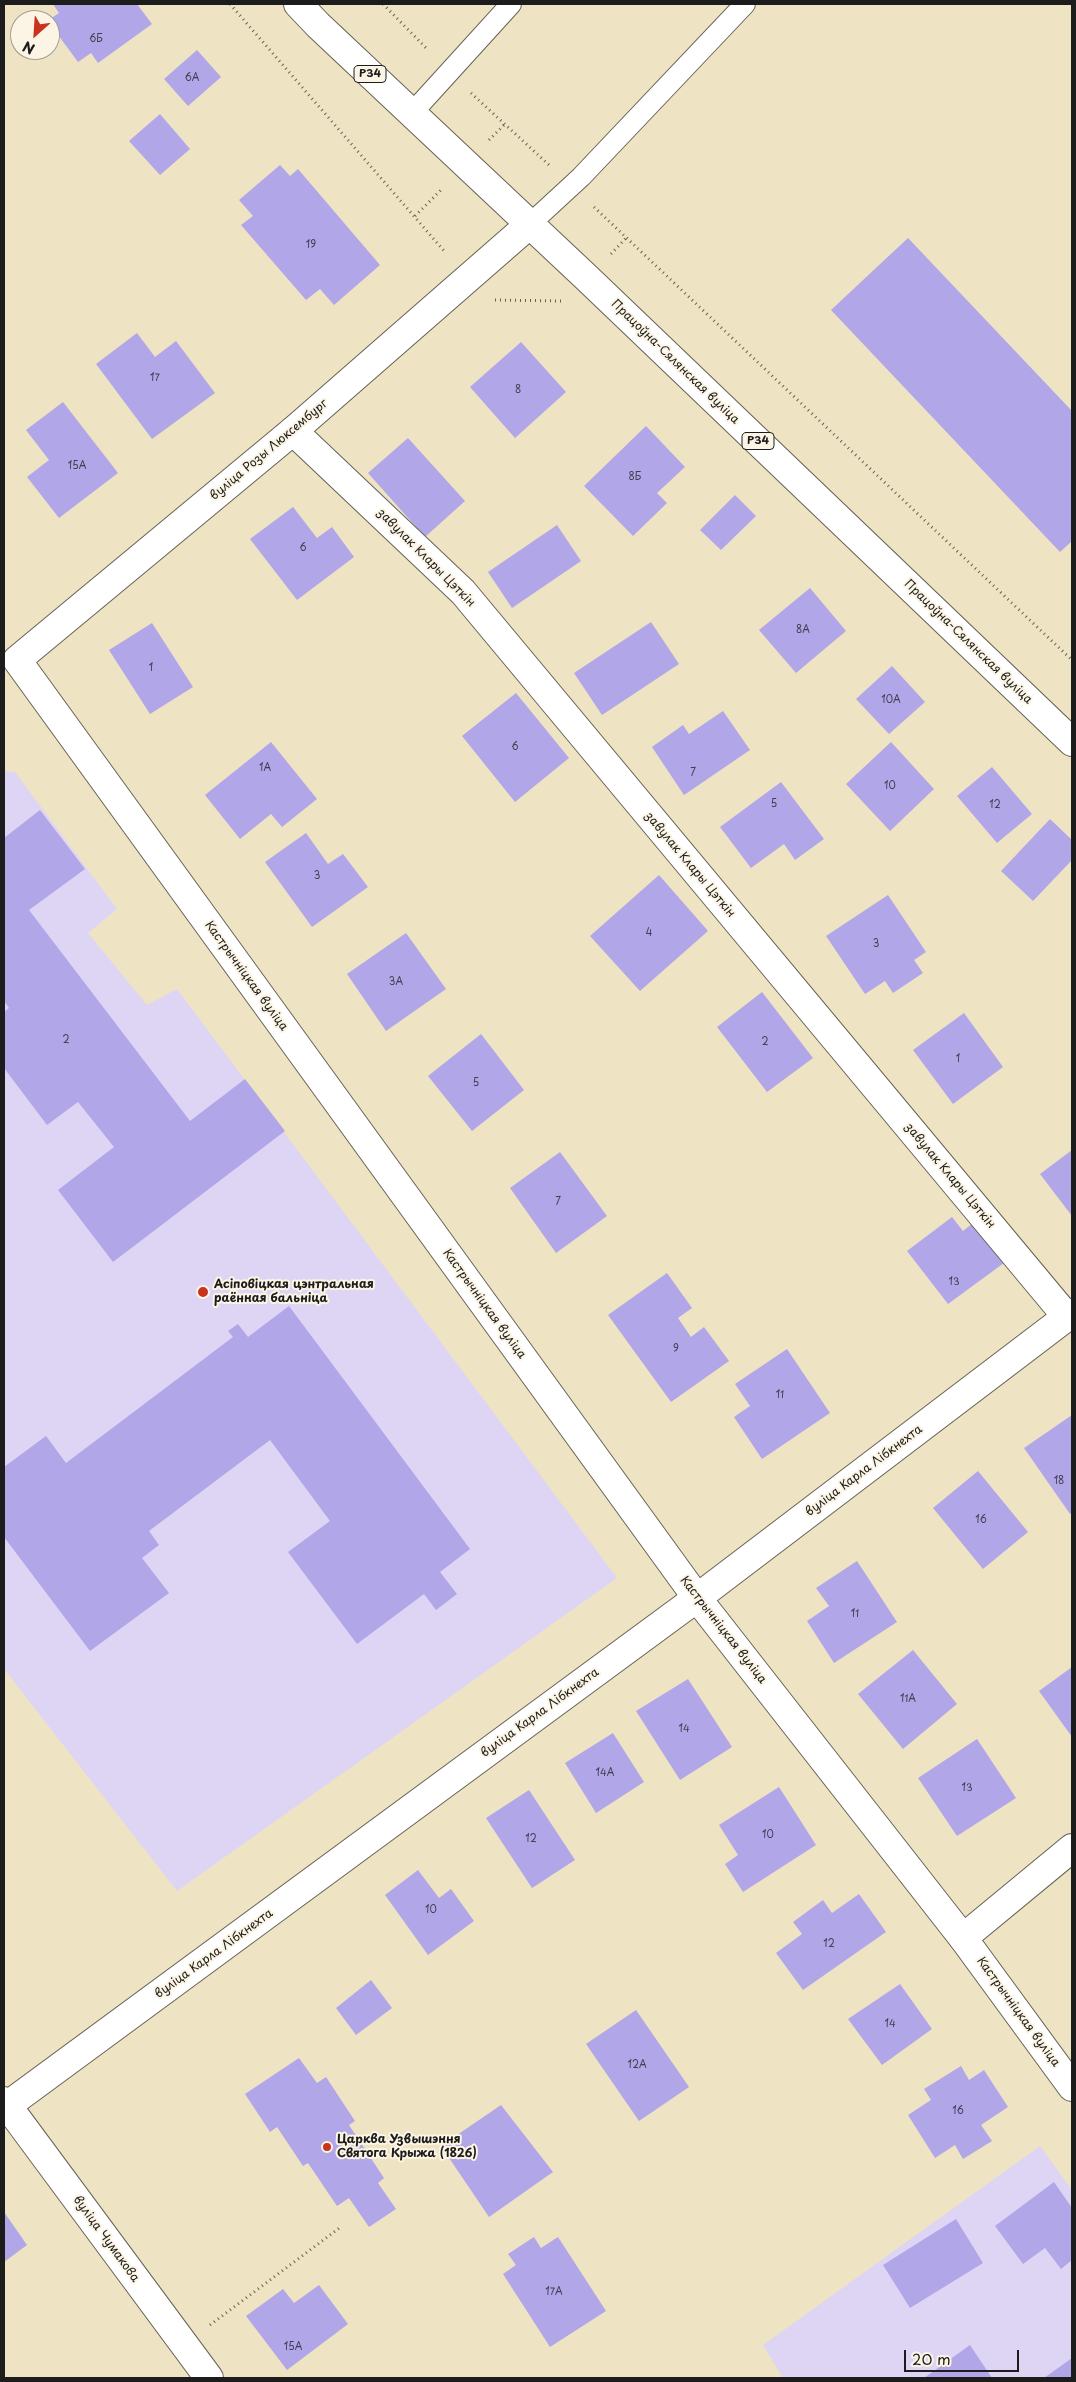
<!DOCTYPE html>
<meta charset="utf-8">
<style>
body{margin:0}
#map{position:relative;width:1076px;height:2382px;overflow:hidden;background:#eee3c3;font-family:"Playpen Sans",sans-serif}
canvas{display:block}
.frame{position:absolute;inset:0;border:5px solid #1c1c1c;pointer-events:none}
.north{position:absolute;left:10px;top:10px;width:50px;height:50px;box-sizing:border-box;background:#fcf5e5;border:1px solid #a29e95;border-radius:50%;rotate:206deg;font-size:14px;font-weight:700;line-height:20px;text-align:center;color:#1c1c1c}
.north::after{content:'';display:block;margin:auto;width:18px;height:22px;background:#c8321e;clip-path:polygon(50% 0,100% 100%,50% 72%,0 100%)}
.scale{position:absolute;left:904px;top:2350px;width:115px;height:22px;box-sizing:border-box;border:2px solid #1c1c1c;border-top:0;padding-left:6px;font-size:15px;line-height:18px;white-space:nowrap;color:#1c1c1c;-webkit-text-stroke:4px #fcf5e5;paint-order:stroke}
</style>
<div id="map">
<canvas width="1076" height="2382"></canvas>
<div class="frame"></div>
<div class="north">N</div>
<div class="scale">20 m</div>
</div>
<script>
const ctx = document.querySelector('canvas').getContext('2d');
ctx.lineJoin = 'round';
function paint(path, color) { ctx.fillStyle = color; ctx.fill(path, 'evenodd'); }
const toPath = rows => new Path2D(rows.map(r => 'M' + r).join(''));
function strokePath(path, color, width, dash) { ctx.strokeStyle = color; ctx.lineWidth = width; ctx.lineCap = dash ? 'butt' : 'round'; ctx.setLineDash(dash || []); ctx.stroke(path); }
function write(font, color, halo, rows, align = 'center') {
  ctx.font = font + ' "Playpen Sans",sans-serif'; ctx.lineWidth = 4; ctx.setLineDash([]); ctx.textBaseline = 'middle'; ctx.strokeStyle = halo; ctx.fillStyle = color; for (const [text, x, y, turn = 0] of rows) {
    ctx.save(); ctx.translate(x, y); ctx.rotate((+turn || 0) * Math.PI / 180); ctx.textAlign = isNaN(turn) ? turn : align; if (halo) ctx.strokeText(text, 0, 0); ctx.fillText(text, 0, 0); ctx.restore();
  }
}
const built = toPath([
 [4,771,15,772,117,909,88,933,147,1005,177,989,617,1578,177,1891,4,1669],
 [1040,2146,1072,2190,1072,2378,783,2378,763,2345]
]);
const building = toPath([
 [53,4,137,4,152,24,98,63,91,53,78,62,50,24,50,19,59,13],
 [197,50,221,77,188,106,164,79],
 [160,114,190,149,160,175,129,141],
 [280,165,290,176,298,169,380,265,334,305,320,289,306,300,241,225,253,216,239,200],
 [908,238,1072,411,1072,541,1060,552,831,310],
 [137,333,155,357,176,341,215,393,152,439,96,364],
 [521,342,566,392,515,438,470,387],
 [63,402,118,473,59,518,27,477,49,460,26,430],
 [646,426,685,467,657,493,667,503,633,536,584,486],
 [408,438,465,501,425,537,368,473],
 [735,495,756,516,721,550,700,530],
 [293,507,317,538,332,527,354,557,297,600,250,539],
 [557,525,581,561,512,608,488,572],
 [810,588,846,631,796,673,759,630],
 [651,622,679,664,602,715,574,673],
 [152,623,193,687,150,714,109,650],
 [892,666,925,702,889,734,856,699],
 [516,693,569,758,515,802,462,736],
 [723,711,750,750,684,795,652,747,683,725,689,734],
 [271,742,317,799,282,827,271,814,240,839,205,795],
 [891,742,934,789,890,831,846,784],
 [992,767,1032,814,997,843,957,796],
 [781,782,824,839,795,860,784,844,751,868,720,827],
 [40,810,85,869,29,910,190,1121,245,1079,285,1131,113,1262,58,1190,114,1147,78,1102,47,1125,4,1068,4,1012,9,1008,4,1001,4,838],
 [1050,819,1072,840,1072,860,1033,901,1001,871],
 [306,833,328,864,343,854,368,887,312,927,265,862],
 [659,875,708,931,640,991,590,936],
 [888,895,926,952,914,960,923,973,893,993,885,981,865,994,826,936],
 [406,933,446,989,386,1031,347,974],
 [762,992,813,1058,767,1092,717,1027],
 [964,1013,1003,1067,953,1104,913,1050],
 [481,1034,524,1090,472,1131,428,1076],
 [1072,1150,1072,1216,1040,1174],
 [560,1152,607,1216,556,1253,510,1188],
 [952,1217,963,1231,978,1219,1008,1260,948,1304,907,1251],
 [667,1273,692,1308,678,1318,691,1337,704,1327,729,1361,671,1402,608,1315],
 [289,1306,470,1549,440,1572,457,1594,436,1610,424,1594,357,1644,288,1552,330,1521,270,1440,149,1531,159,1545,142,1558,169,1593,90,1651,4,1537,4,1467,46,1436,66,1463,233,1337,228,1331,238,1324,248,1337],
 [787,1349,830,1413,762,1459,734,1417,750,1406,735,1384],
 [1072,1415,1072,1513,1070,1514,1024,1448],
 [978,1471,1028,1532,983,1569,933,1508],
 [857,1561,897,1622,834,1663,807,1621,829,1606,816,1588],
 [913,1650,957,1704,903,1749,858,1694],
 [1072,1667,1072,1737,1039,1691],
 [688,1679,732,1747,680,1780,636,1711],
 [613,1733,644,1782,596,1813,565,1763],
 [977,1739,1016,1798,957,1836,918,1778],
 [779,1787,816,1845,743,1892,725,1864,738,1855,719,1825],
 [529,1790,575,1860,532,1888,486,1818],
 [418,1870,439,1898,451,1889,474,1921,428,1955,385,1895],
 [859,1894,886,1932,803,1990,776,1953,802,1934,793,1922,823,1900,832,1913],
 [371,1980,392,2008,356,2035,336,2008],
 [900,1984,932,2029,882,2065,848,2019],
 [636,2010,689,2087,639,2121,586,2044],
 [299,2058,317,2083,326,2077,355,2121,349,2125,384,2178,378,2183,396,2209,369,2227,349,2198,337,2206,308,2163,303,2166,277,2127,270,2132,245,2094],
 [961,2066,969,2080,984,2070,1008,2107,981,2125,992,2141,963,2159,955,2145,935,2158,908,2115,931,2100,924,2089],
 [501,2105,553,2172,489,2217,441,2146],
 [1054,2182,1072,2208,1072,2260,1061,2269,1045,2248,1023,2264,995,2226],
 [4,2212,27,2245,4,2262],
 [956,2219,983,2263,910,2308,883,2265],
 [534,2237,541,2248,558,2237,606,2311,550,2347,503,2274,516,2265,508,2254],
 [319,2285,348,2324,287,2370,246,2316,283,2289,294,2303],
 [970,2345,992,2378,924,2378],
 [1072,2358,1072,2378,1044,2378]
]);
const path = toPath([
 [230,4,445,252],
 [383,4,428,50],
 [471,93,549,165],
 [489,140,505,124],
 [594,207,1072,660],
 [415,216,443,188],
 [611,254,626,238],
 [495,300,561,301],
 [210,2325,342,2226]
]);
const service = toPath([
 [412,113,511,4],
 [530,224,581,177,745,4]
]);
const minor = toPath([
 [293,431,463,592,1067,1317],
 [963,1938,1072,1848],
 [4,2101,209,2378],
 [4,2108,697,1598,1072,1313]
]);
const tertiary = toPath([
 [530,224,293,431,17,660,697,1598,963,1938,1072,2087]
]);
const primary = toPath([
 [298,4,318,25,587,278,1072,742]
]);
const markers = [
 [203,1292,6,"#c8321e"],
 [327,2147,5,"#c8321e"]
];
const numberNames = [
 ["6Б",96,39],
 ["6А",192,78],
 ["19",311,245],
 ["17",155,378],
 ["8",518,390],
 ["15А",77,466],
 ["8Б",635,477],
 ["6",303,548],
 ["8А",803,630],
 ["1",151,668],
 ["10А",891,700],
 ["6",515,747],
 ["1А",265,768],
 ["7",693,773],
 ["10",890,786],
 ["5",774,804],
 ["12",995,805],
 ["3",317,876],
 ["4",649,933],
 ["3",876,944],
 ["3А",396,982],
 ["2",66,1040],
 ["2",765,1042],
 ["1",958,1059],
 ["5",476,1083],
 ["7",558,1202],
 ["13",954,1282],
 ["9",676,1349],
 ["11",780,1395],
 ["18",1059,1481],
 ["16",981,1520],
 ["11",855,1614],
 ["11А",908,1699],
 ["14",684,1729],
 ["14А",605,1773],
 ["13",967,1788],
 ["10",768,1835],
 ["12",531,1839],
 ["10",431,1910],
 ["12",829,1944],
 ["14",890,2024],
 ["12А",637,2065],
 ["16",958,2111],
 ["17А",554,2292],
 ["15А",293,2347]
];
const shields = [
 [370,74,32],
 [758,441,32]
];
const shieldNames = [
 ["Р34",370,74],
 ["Р34",758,441]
];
const streetNames = [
 ["Працоўна-Сялянская вуліца",675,362,44],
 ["вуліца Розы Люксембург",269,450,-40],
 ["завулак Клары Цэткін",426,558,45],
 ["Працоўна-Сялянская вуліца",968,642,44],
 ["завулак Клары Цэткін",690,865,50],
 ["Кастрычніцкая вуліца",246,976,54],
 ["завулак Клары Цэткін",950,1176,50],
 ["Кастрычніцкая вуліца",484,1304,54],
 ["вуліца Карла Лібкнехта",864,1471,-37],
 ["Кастрычніцкая вуліца",723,1630,52],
 ["вуліца Карла Лібкнехта",540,1713,-36],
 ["вуліца Карла Лібкнехта",214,1954,-36],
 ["Кастрычніцкая вуліца",1018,2012,54],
 ["вуліца Чумакова",106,2239,54]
];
const poiNames = [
 ["Асіповіцкая цэнтральная",214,1285],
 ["раённая бальніца",214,1299],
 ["Царква Узвышэння",337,2140],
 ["Святога Крыжа (1826)",337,2154]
];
paint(built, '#ded5f5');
paint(building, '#b1a6e8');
strokePath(service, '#666256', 22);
strokePath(minor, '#666256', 30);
strokePath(tertiary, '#666256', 30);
strokePath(primary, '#666256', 30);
strokePath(path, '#666256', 3, [1, 4]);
strokePath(service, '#fff', 20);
strokePath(minor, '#fff', 28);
strokePath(tertiary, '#fff', 28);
strokePath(primary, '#fff', 28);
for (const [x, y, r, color] of markers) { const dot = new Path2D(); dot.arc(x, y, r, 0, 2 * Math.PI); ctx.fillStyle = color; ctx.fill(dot); strokePath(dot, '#fcf5e5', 2); }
write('10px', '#413e4f', null, numberNames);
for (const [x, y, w] of shields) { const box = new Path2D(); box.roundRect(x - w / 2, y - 8.5, w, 17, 4); ctx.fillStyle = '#fcf5e5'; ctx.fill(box); strokePath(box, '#1c1c1c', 1); }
write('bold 11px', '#1c1c1c', null, shieldNames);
write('12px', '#1c1c1c', '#fcf5e5', streetNames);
write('bold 12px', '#1c1c1c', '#fcf5e5', poiNames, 'left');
</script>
